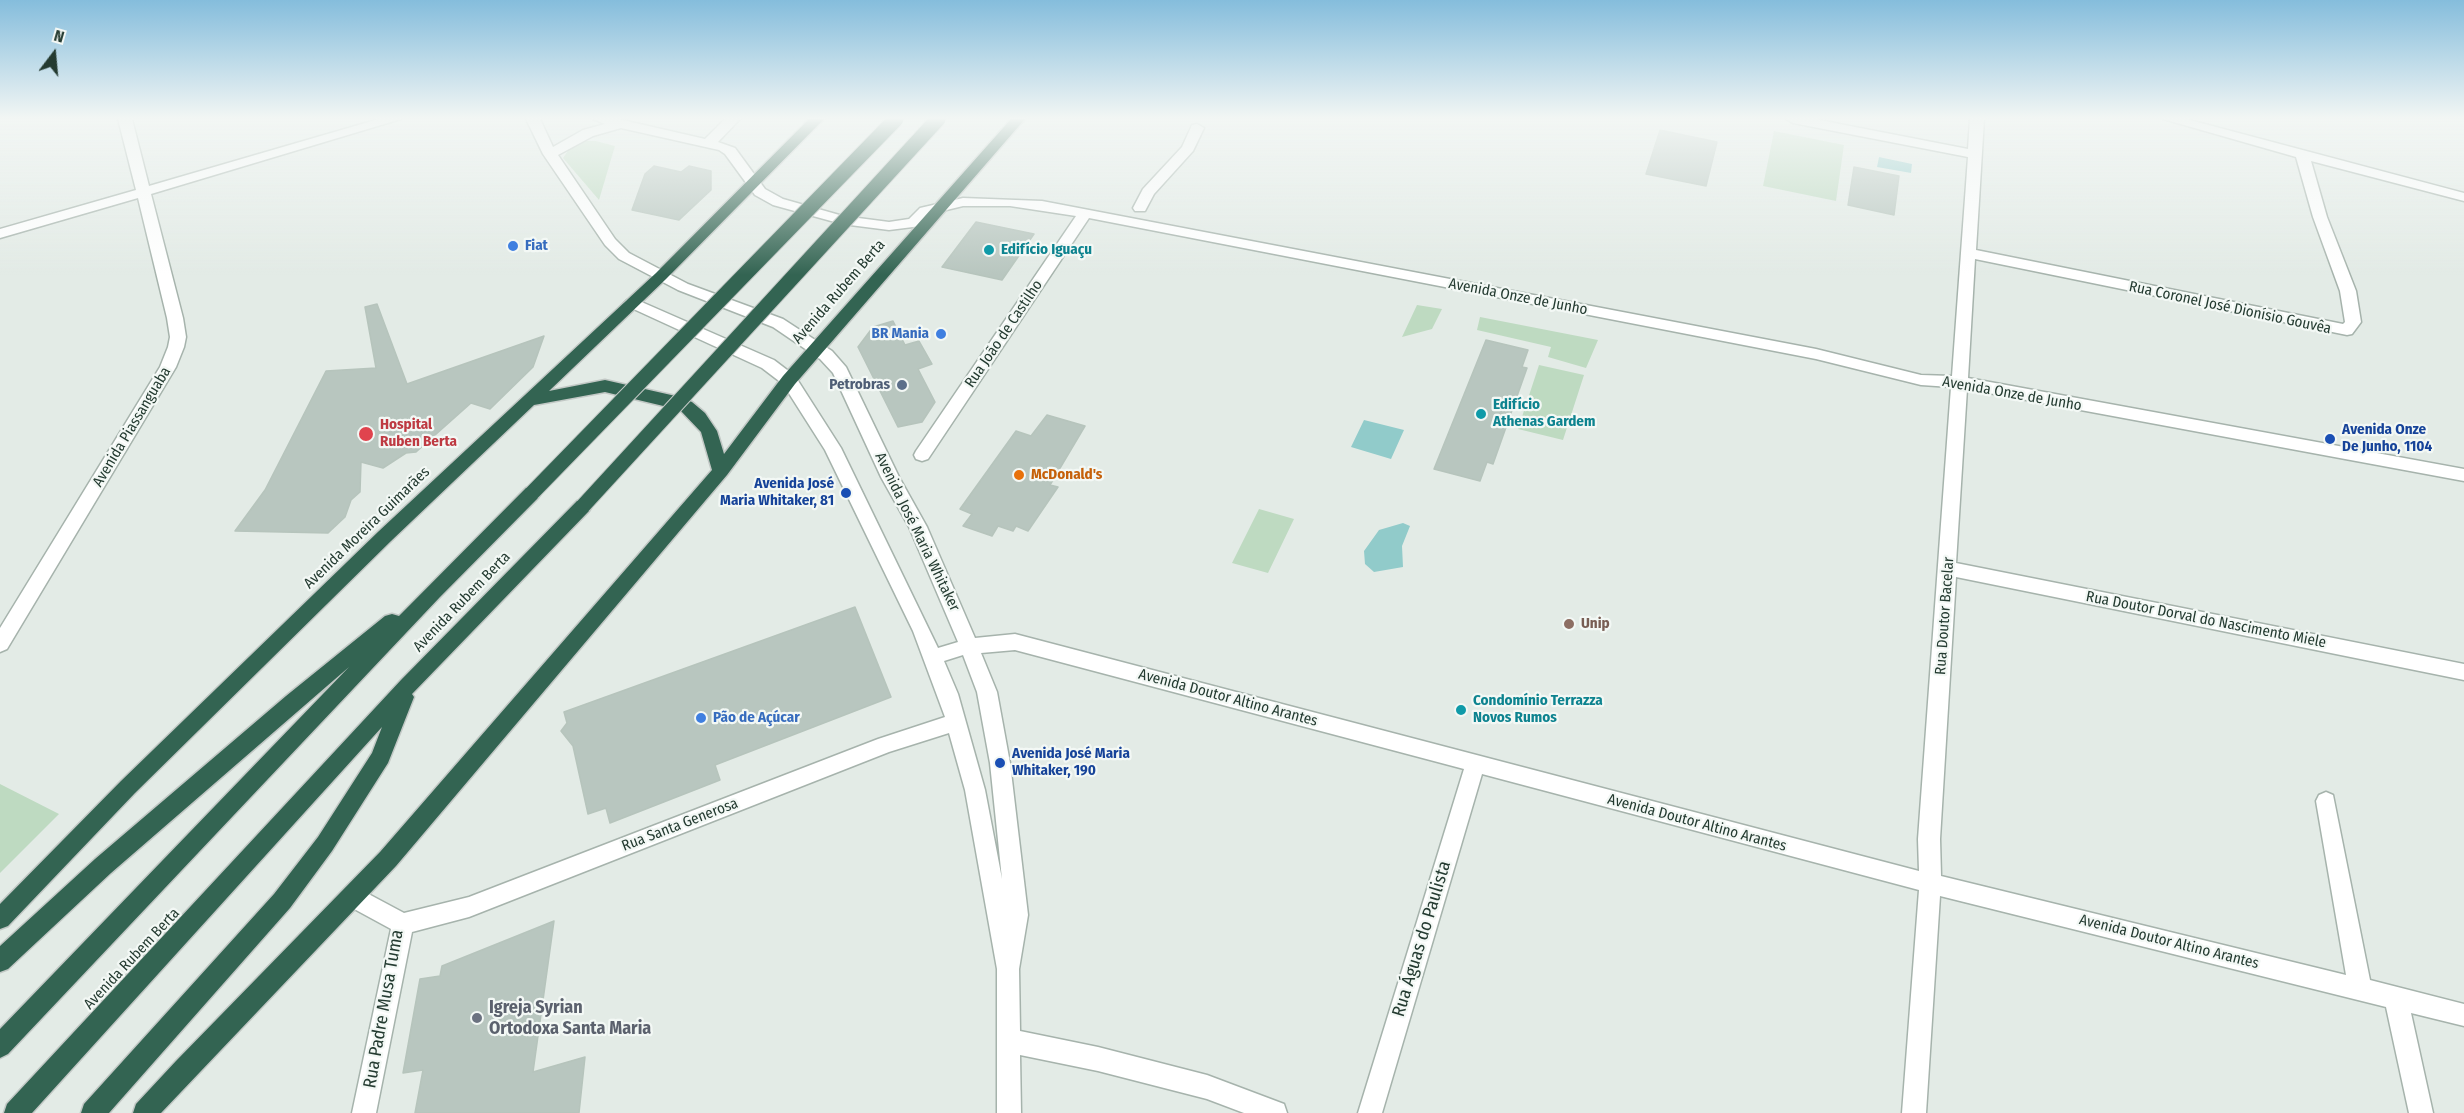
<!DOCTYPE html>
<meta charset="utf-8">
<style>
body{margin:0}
#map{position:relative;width:2464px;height:1113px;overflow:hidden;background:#e3ebe6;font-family:"Fira Sans Condensed",sans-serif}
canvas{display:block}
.north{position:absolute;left:24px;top:24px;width:60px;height:60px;-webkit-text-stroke:4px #f3f8f5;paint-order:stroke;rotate:16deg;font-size:16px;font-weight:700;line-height:24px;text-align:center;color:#243b31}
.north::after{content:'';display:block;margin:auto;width:21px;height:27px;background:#243b31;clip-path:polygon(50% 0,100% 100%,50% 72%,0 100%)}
</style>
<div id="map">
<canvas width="2464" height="1113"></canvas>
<div class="north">N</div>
</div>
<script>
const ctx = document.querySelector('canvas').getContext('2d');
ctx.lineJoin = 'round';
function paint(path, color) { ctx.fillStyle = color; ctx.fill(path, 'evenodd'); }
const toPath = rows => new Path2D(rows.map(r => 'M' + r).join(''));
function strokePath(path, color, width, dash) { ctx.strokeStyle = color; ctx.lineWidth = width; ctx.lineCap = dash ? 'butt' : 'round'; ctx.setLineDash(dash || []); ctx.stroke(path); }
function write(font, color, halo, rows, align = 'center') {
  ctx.font = font + ' "Fira Sans Condensed",sans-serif'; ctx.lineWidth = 4.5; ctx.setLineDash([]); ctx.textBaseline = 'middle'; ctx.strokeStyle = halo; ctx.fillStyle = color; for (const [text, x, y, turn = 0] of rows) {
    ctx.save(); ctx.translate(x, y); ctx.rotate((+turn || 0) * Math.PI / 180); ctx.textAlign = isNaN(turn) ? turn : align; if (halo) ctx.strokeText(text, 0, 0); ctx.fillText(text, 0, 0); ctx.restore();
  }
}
const green = toPath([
 [1774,131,1844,145,1836,201,1763,186],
 [583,141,596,141,615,146,599,200,563,158,569,149],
 [1417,305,1442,309,1432,329,1402,337],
 [1480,317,1598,340,1586,368,1548,357,1551,347,1477,330],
 [1539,365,1584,375,1563,440,1518,429],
 [1259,509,1294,519,1268,573,1232,563],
 [0,784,59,814,0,873]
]);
const water = toPath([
 [1879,157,1912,164,1911,173,1877,167],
 [1364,420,1404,430,1391,459,1351,447],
 [1403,523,1410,526,1402,546,1403,567,1374,572,1365,564,1364,551,1379,530]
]);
const building = toPath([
 [1660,130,1717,142,1706,186,1646,174,1660,130],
 [654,166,681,172,689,166,711,171,711,190,679,220,632,210,645,174,654,166],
 [1854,167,1899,176,1894,215,1848,205,1854,167],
 [976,222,1034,234,1002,280,942,267,976,222],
 [377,304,407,384,544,336,533,367,490,409,471,403,416,452,406,453,383,468,361,462,360,492,351,500,345,517,328,533,235,531,265,490,326,371,376,368,365,307,377,304],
 [893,321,905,345,919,341,932,364,918,369,935,402,922,422,898,427,858,347,873,327,893,321],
 [1486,340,1528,350,1522,367,1527,368,1493,464,1487,462,1480,481,1434,469,1486,340],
 [1047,415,1085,426,1050,485,1058,487,1028,531,1016,526,1013,531,998,526,992,536,963,526,972,514,960,509,1016,431,1031,436,1047,415],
 [855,607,891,697,715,765,720,780,610,823,606,808,588,814,573,746,561,731,567,723,564,712,855,607],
 [554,921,533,1072,585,1057,579,1113,415,1113,423,1070,403,1073,420,979,440,976,442,966,554,921]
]);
const minor = toPath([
 [118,119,132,119,149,186,379,119,401,119,151,194,183,318,186,337,184,347,176,367,7,649,0,652,0,628,160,367,168,347,170,337,167,318,138,198,0,238,0,229,136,190,118,119],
 [526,119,540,119,553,147,583,130,605,124,593,119,618,119,705,139,725,119,740,119,718,142,735,148,765,189,783,199,843,216,889,222,909,219,920,208,963,198,1042,201,1816,349,1921,375,1952,376,1968,157,1793,123,1786,119,1814,119,1968,149,1970,119,1984,119,1976,250,2343,324,2345,322,2340,291,2313,217,2296,157,2163,119,2186,119,2464,193,2464,201,2311,161,2327,217,2356,291,2361,322,2352,334,2347,335,1975,259,1968,378,2464,469,2464,481,1967,389,1956,563,2464,664,2464,680,1956,577,1940,839,1941,876,2346,975,2316,801,2319,795,2326,792,2333,795,2370,980,2464,1004,2464,1026,2411,1013,2433,1113,2409,1113,2386,1007,1940,896,1926,1113,1902,1113,1919,890,1482,774,1382,1113,1358,1113,1464,769,1015,650,981,653,997,692,1010,763,1028,915,1019,969,1020,1031,1098,1047,1207,1075,1284,1104,1287,1113,1244,1113,1207,1099,1098,1071,1020,1055,1021,1113,997,1113,997,969,965,790,949,733,889,752,469,917,412,932,376,1113,352,1113,391,929,345,904,342,897,345,890,353,887,361,890,404,913,469,897,878,739,945,717,913,631,825,450,783,384,762,368,627,306,624,303,627,300,637,300,774,360,795,376,841,448,938,648,958,642,909,527,881,477,833,373,820,359,773,327,678,290,619,259,605,245,543,154,526,119],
 [621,128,719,150,725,154,755,195,773,205,842,224,889,230,913,227,918,226,930,214,963,206,1010,206,1076,216,916,451,914,455,916,459,922,461,928,459,1089,218,1816,359,1921,385,1951,387,1918,839,1919,871,1015,634,975,638,927,527,899,477,846,367,832,351,783,319,688,284,629,253,615,239,558,155,593,136,621,128],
 [963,655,977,692,990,763,1002,879,985,790,958,694,944,661,963,655],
 [1197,124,1204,128,1193,151,1154,194,1145,211,1135,211,1133,208,1143,189,1182,147,1192,125,1197,124]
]);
const highway = toPath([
 [809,119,824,119,666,279,549,391,605,380,680,397,692,402,705,413,717,431,724,454,783,376,1011,119,1025,119,795,384,727,475,396,866,161,1113,133,1113,136,1104,176,1061,380,852,712,470,701,432,680,410,605,392,534,405,391,541,135,793,8,926,0,929,0,904,121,781,379,531,656,273,809,119],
 [532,487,538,488,541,493,538,498,440,597,8,1054,0,1058,0,1029,349,667,111,873,8,969,0,972,0,946,95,859,286,696,385,616,392,614,399,616,526,488,532,487],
 [583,500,589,501,592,506,589,511,412,694,414,697,388,763,332,851,290,908,109,1113,81,1113,84,1104,274,894,318,837,372,753,382,727,32,1113,4,1113,7,1104,401,680,577,501,583,500]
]);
const highwayBridge = toPath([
 [532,493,896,119],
 [583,506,938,119]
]);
const markers = [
 [513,246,6,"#3f7fe0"],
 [989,250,6,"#0f9aa8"],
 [941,334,6,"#3f7fe0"],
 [902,385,6,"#5c6f8a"],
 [1481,414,6,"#0f9aa8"],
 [366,434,8,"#e0444e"],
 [2330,439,6,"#1a4fb4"],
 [1019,475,6,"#e8710a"],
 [846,493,6,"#1a4fb4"],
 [1569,624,6,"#8d6e63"],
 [1461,710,6,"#0f9aa8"],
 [701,718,6,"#3f7fe0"],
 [1000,763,6,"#1a4fb4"],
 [477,1018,6,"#6b7280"]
];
const shopNames = [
 ["Fiat",525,246],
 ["BR Mania",929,334,"right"],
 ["Pão de Açúcar",713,718]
];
const cultureNames = [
 ["Edifício Iguaçu",1001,250],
 ["Edifício",1493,405],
 ["Athenas Gardem",1493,422],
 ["Condomínio Terrazza",1473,701],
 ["Novos Rumos",1473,718]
];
const streetNames = [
 ["Avenida Rubem Berta",839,292,-49],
 ["Avenida Onze de Junho",1518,297,11],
 ["Rua Coronel José Dionísio Gouvêa",2230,308,12],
 ["Rua João de Castilho",1004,334,-56],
 ["Avenida Onze de Junho",2012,394,10],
 ["Avenida Piassanguaba",132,427,-59],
 ["Avenida Moreira Guimarães",367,528,-44],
 ["Avenida José Maria Whitaker",917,532,64],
 ["Avenida Rubem Berta",462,602,-46],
 ["Rua Doutor Bacelar",1945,616,-86],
 ["Rua Doutor Dorval do Nascimento Miele",2206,620,11],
 ["Avenida Doutor Altino Arantes",1228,698,15],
 ["Avenida Doutor Altino Arantes",1697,823,15],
 ["Rua Santa Generosa",680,825,-21],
 ["Avenida Doutor Altino Arantes",2169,942,14],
 ["Avenida Rubem Berta",132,959,-47]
];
const serviceNames = [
 ["Petrobras",890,385]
];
const healthNames = [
 ["Hospital",380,425],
 ["Ruben Berta",380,442]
];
const transitNames = [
 ["Avenida Onze",2342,430],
 ["De Junho, 1104",2342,447],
 ["Avenida José",834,484,"right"],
 ["Maria Whitaker, 81",834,501,"right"],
 ["Avenida José Maria",1012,754],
 ["Whitaker, 190",1012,771]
];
const foodNames = [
 ["McDonald's",1031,475]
];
const educationNames = [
 ["Unip",1581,624]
];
const nearStreetnames = [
 ["Rua Águas do Paulista",1422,939,-73],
 ["Rua Padre Musa Tuma",384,1009,-80]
];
const nearWorshipnames = [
 ["Igreja Syrian",489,1008],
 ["Ortodoxa Santa Maria",489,1029]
];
paint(green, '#bedac1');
paint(water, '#91cbca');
paint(building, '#b8c6bf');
strokePath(building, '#b6c4bc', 1.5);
strokePath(minor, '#a6b3ac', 3);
strokePath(highway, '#c2c8c5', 3);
paint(minor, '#fff');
paint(highway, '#336452');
strokePath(highwayBridge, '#c2c8c5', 17, []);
strokePath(highwayBridge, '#336452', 15);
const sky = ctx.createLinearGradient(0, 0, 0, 275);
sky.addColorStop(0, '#85bddc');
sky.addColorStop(0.43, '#f2f6f4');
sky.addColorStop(1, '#f2f6f400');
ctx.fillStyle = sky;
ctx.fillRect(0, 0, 2464, 275);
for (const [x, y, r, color] of markers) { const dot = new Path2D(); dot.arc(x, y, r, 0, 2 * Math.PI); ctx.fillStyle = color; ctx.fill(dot); strokePath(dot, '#f3f8f5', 2); }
write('bold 15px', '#366cbe', '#f3f8f5', shopNames, 'left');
write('bold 15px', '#0d838f', '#f3f8f5', cultureNames, 'left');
write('15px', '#243b31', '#f3f8f5', streetNames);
write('bold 15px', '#4e5e75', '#f3f8f5', serviceNames, 'right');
write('bold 15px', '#be3a42', '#f3f8f5', healthNames, 'left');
write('bold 15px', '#164399', '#f3f8f5', transitNames, 'left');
write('bold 15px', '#c56008', '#f3f8f5', foodNames, 'left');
write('bold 15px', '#785e54', '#f3f8f5', educationNames, 'left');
write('18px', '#243b31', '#f3f8f5', nearStreetnames);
write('bold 18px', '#5b616d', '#f3f8f5', nearWorshipnames, 'left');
</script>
